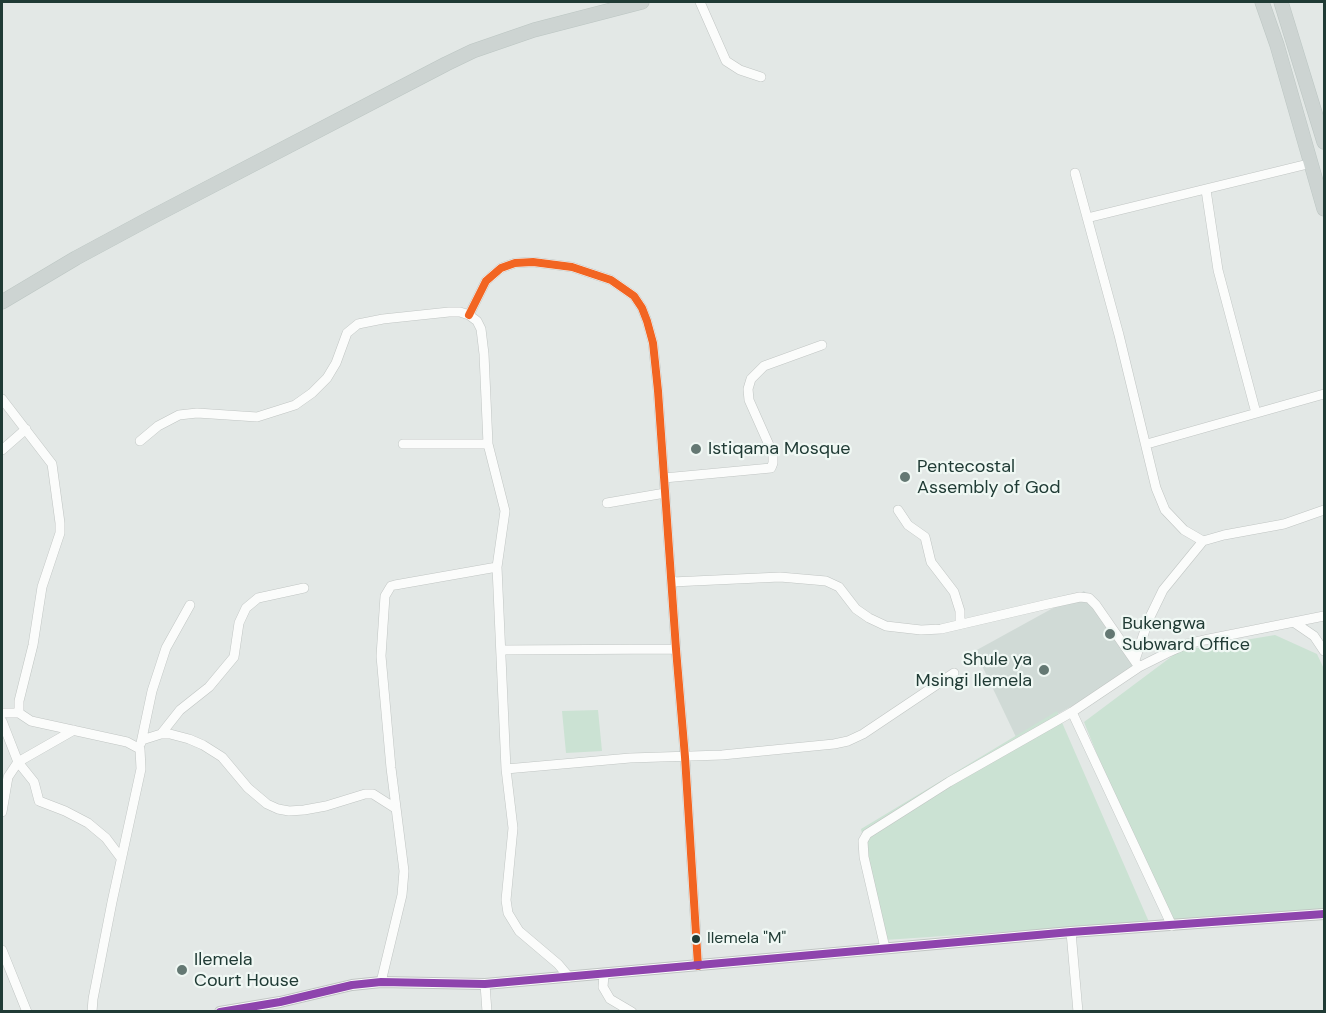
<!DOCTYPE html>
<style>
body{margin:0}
#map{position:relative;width:1326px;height:1013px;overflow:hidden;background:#e3e8e6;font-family:"DM Sans",sans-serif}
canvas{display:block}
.frame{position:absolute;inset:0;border:3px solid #203b35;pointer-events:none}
</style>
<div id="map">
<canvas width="1326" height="1013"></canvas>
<div class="frame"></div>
</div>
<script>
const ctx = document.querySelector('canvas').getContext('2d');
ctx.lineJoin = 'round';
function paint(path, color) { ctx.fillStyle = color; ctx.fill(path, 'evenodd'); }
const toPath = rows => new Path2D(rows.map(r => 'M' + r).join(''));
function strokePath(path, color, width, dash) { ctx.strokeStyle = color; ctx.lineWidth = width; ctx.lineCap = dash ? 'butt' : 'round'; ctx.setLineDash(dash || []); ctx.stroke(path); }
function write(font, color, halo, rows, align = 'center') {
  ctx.font = font + ' "DM Sans",sans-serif'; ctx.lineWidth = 4.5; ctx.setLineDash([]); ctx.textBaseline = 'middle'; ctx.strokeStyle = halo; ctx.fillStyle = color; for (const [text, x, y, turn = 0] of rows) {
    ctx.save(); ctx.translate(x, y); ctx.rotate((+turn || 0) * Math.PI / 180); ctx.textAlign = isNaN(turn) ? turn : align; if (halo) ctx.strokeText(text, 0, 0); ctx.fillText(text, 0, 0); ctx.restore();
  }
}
const built = toPath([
 [1084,591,1139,669,1016,737,975,651]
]);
const green = toPath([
 [1275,635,1317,654,1324,669,1324,909,1166,925,1084,722,1179,651],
 [598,710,602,751,566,753,562,711],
 [1057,711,1149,922,885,940,861,829]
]);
const minor = toPath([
 [700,2,726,61,740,70,761,77],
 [1075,173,1119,335,1156,488,1165,510,1184,530,1203,541],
 [1206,190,1218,270,1256,413],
 [1087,218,1312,163],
 [469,315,486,281,501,268,515,263,533,262,572,267,611,280,634,296,642,308,647,321,653,343,658,391,676,649,685,757,698,966],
 [2,399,52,464,60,523,60,533,42,587,33,645,19,701,19,713,31,721,127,742,140,749,141,769,112,902,93,999,92,1012],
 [140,441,158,426,179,415,197,413,257,417,295,405,312,393,327,378,336,363,347,333,358,324,383,319,449,312,460,312,469,315,477,321,481,329,484,354,488,444,505,511,497,567,506,769,513,828,506,900,508,913,519,931,558,964,569,977],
 [403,444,488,444],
 [1147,444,1324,394],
 [2,450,26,429],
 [664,478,771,468,773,463,773,454,749,400,748,389,751,379,764,366,822,345],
 [607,503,665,493],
 [898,510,908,525,925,537,931,562,954,592,960,611,960,624],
 [672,582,780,577,826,581,839,587,856,609,869,618,886,626,921,630,941,629,1048,604,1080,597,1089,598,1096,605,1139,667],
 [1295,623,1314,636,1324,651],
 [501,650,676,649],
 [1135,660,1148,621,1163,590,1203,541,1224,535,1284,524,1324,510],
 [1072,712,1172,926],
 [2,713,19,713],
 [2,721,18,762,34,782,39,801,65,811,88,823,106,838,121,858],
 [161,734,180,710,209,687,234,657,239,623,246,608,258,598,304,588],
 [142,740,161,734,170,734,189,739,203,745,222,757,248,788,267,804,278,809,289,811,304,810,326,806,365,794,373,794,395,808],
 [141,743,152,691,166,648,190,605],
 [506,769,630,758,722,755,834,744,848,741,863,734,954,673],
 [2,812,8,777,18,762,74,730],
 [1071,932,1078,1012],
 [885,948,864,857,863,841,867,834,949,782,1072,712,1139,667,1167,653,1187,644,1209,639,1324,616],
 [2,950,27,1012],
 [604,975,603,987,610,999,632,1012],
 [381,982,402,895,404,871,391,768,381,656,385,596,391,586,395,585,497,567],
 [485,984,487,1012]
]);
const tertiary = toPath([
 [220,1012,280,1002,352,985,381,982,485,984,1071,932,1324,914]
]);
const primary = toPath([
 [1262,2,1277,45,1324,209],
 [1281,2,1324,142],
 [2,302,76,258,154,216,446,64,473,51,534,30,642,2]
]);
const bus1 = toPath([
 [469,315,486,281,501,268,515,263,533,262,572,267,611,280,634,296,642,308,647,321,653,343,658,391,676,649,685,757,698,966]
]);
const bus2 = toPath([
 [220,1012,280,1002,352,985,381,982,485,984,1071,932,1324,914]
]);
const markers = [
 [696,449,6,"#647873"],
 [905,477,6,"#647873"],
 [1110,634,6,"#647873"],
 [1044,670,6,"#647873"],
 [696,939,5,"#203b35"],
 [182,970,6,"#647873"]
];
const busNames = [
 ["Ilemela \"M\"",707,939]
];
const poiNames = [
 ["Istiqama Mosque",708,449],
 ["Pentecostal",917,467],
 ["Assembly of God",917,488],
 ["Bukengwa",1122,624],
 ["Subward Office",1122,645],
 ["Shule ya",1032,660,"right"],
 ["Msingi Ilemela",1032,681,"right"],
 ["Ilemela",194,960],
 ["Court House",194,981]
];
paint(built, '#d0dad6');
paint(green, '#cbe2d3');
strokePath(minor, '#c0c5c3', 10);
strokePath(tertiary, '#c0c5c3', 12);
strokePath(primary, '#bbc5c2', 15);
strokePath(minor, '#fbfcfb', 9);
strokePath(tertiary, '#fbfcfb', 10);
strokePath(primary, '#cdd4d2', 14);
strokePath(bus1, '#f26522', 8);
strokePath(bus2, '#8e44ad', 8);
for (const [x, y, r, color] of markers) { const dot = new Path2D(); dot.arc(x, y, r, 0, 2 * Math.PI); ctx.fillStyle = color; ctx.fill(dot); strokePath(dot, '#f0f8f4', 2); }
write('16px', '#203b35', '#f0f8f4', busNames, 'left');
write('18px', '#203b35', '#f0f8f4', poiNames, 'left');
</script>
